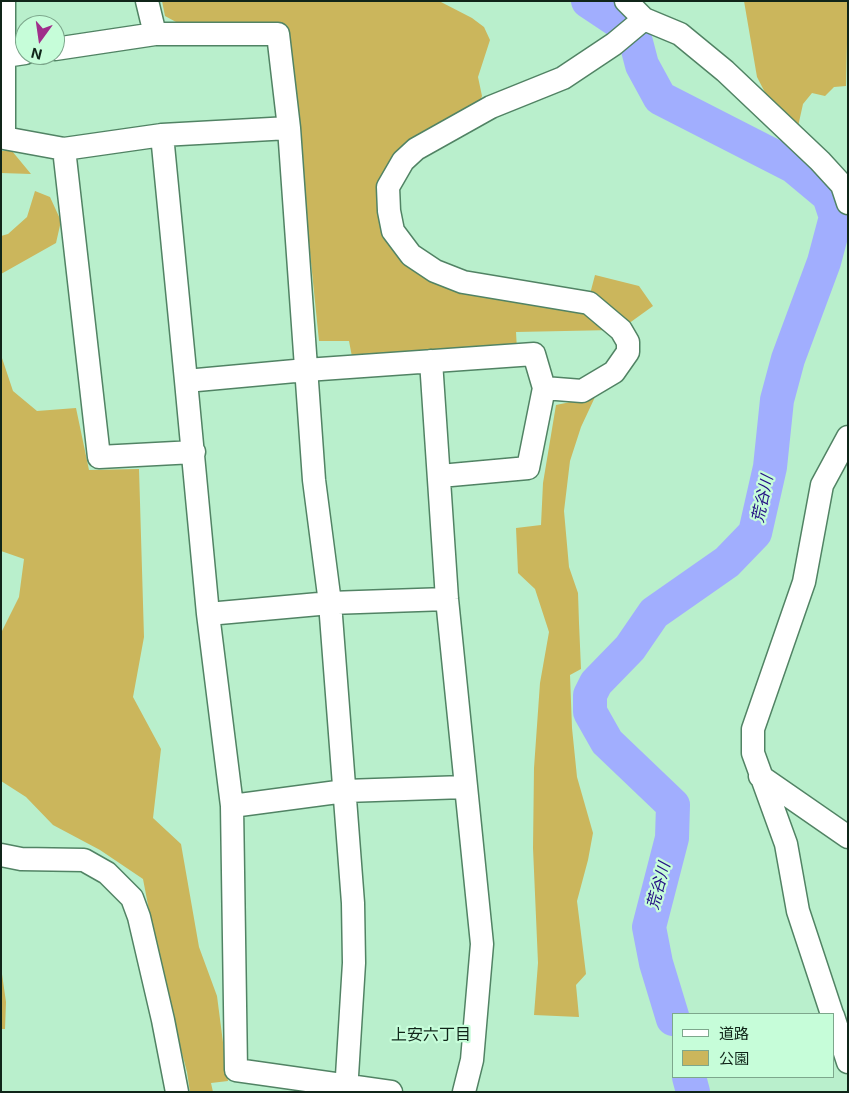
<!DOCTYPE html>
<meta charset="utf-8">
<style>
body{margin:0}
#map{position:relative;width:849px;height:1093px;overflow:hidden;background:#b9efcc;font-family:Inter,"Noto Sans JP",sans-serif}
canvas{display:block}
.frame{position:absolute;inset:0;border:2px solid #102519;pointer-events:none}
.legend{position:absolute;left:672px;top:1013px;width:162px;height:65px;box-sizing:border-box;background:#c6fdd9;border:1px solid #7da78c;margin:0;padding:6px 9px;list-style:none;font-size:15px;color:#102519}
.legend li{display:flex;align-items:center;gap:10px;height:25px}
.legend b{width:25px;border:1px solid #7da78c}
.north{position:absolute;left:15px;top:15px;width:50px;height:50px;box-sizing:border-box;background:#c6fdd9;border:1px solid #7da78c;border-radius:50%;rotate:194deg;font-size:14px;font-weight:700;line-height:20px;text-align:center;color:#102519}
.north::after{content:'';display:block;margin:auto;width:18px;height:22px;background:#a02e8b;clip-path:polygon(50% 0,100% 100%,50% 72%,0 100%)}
</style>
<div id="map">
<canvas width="849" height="1093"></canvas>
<div class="frame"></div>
<ul class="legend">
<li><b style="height:6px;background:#fff"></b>道路</li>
<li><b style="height:14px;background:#cbb65c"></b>公園</li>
</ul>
<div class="north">N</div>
</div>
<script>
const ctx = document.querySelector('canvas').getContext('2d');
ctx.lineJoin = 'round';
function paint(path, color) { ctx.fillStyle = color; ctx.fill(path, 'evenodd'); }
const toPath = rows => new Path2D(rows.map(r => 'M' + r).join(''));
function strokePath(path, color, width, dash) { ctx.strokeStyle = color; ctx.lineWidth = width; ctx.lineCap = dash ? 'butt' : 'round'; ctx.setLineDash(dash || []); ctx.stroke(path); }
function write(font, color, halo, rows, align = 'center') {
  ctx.font = font + ' Inter,"Noto Sans JP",sans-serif'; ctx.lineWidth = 4.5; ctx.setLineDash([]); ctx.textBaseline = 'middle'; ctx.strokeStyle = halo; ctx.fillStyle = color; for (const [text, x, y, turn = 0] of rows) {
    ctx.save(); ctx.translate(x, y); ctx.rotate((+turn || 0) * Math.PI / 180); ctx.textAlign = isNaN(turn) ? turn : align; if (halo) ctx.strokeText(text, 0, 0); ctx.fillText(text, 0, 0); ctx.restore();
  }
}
const green = toPath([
 [162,1,439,1,472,18,484,27,490,40,478,77,482,96,477,110,391,172,404,255,586,310,613,330,516,332,517,350,353,362,349,341,319,341,287,25,189,29,165,16],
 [744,1,848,1,846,86,834,87,825,96,812,93,803,104,797,131,771,104,757,77],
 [1,151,12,151,31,174,1,173],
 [35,191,50,197,61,221,56,243,1,274,1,236,8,234,27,217],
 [595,275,639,286,653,306,628,324,590,294],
 [1,355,13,391,37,411,76,408,89,470,139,469,144,637,133,697,161,749,153,818,181,844,199,947,217,996,228,1081,211,1083,213,1092,190,1092,187,1072,162,978,143,879,100,850,53,825,26,797,1,781,1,633,19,597,24,559,1,551],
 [595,397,581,427,570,461,564,511,569,567,578,593,579,623,581,669,570,675,572,728,577,777,593,833,588,860,577,901,586,974,576,985,579,1017,534,1015,538,963,533,848,534,768,540,683,549,632,535,589,518,573,516,528,541,525,543,483,556,405],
 [1,967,6,1002,5,1029,1,1029]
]);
const river = toPath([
 [588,1,621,23],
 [636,42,642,65,660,98,793,166,829,196,836,217,824,262,788,359,777,400,770,467,755,533,727,562,654,613,630,648,596,683,590,695,590,712,607,742,673,805,672,838,649,927,656,963,673,1019],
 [689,1077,693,1092]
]);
const minor = toPath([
 [4,1,4,138,64,149,162,135,289,128],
 [147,1,155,34,278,34,289,128,314,480,330,603,353,903,354,963,346,1092],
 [626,1,644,19,680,34,725,71,820,161,842,185,848,203],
 [55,49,155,34],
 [5,56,25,53],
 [162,135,186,381],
 [64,149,99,457,194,452],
 [431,361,447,599,482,944,472,1060,464,1092],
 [440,476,528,468,544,388],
 [208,614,330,603,447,599],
 [760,776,848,837],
 [232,806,345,791,465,787],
 [1,855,21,859,84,860,107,873,132,898,139,917,163,1020,177,1092],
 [832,1014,798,911,786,844,753,753,753,729,804,582,822,485,848,437],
 [833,1016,848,1062],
 [391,1092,236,1070,232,806,208,614,186,381,306,370,534,354,544,388,582,391,614,372,628,352,628,342,621,330,589,303,463,282,435,271,411,255,393,231,389,211,388,187,403,161,416,149,491,107,563,78,614,44,644,19]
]);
const waterNames = [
 ["荒谷川",763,499,-78],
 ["荒谷川",659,886,-75]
];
const neighbourhoodNames = [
 ["上安六丁目",431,1035]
];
paint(green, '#cbb65c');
strokePath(river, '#a1aefe', 34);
strokePath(minor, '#518364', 25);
strokePath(minor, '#fff', 22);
write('italic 16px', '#220e83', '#c6fdd9', waterNames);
write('16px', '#102519', '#c6fdd9', neighbourhoodNames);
</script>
